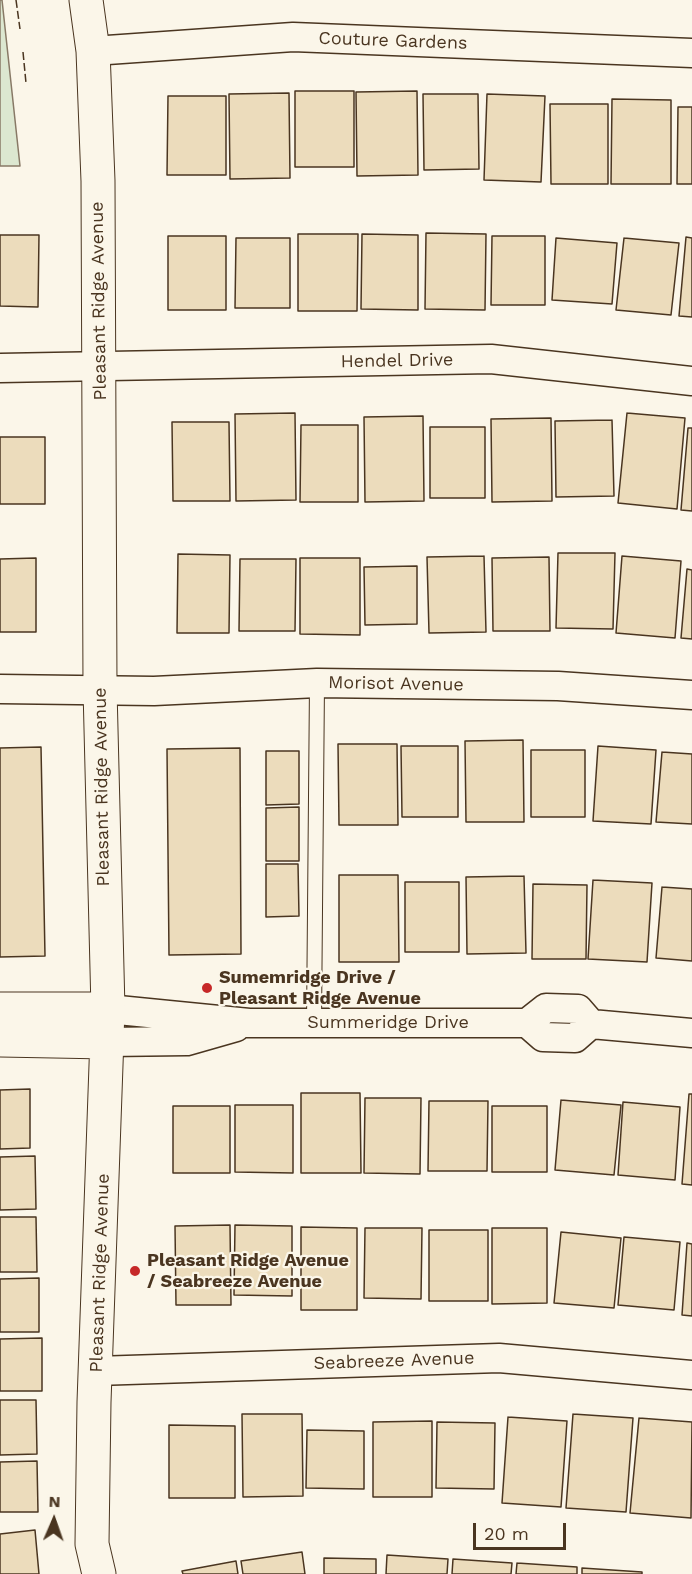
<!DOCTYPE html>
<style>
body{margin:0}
#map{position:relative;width:692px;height:1574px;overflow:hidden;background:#fbf6e9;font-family:"Work Sans",sans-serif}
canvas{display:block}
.north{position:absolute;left:24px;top:1490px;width:60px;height:60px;-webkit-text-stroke:4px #fbf6e9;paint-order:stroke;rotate:2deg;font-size:16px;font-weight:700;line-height:24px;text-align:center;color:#4a3520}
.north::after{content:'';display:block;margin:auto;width:21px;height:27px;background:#4a3520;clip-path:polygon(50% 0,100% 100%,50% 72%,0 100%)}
.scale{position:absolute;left:473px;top:1523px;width:93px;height:27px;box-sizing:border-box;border:3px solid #4a3520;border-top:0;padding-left:8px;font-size:18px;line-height:21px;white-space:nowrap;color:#4a3520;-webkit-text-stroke:4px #fbf6e9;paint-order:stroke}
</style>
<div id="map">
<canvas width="692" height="1574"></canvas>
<div class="north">N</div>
<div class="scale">20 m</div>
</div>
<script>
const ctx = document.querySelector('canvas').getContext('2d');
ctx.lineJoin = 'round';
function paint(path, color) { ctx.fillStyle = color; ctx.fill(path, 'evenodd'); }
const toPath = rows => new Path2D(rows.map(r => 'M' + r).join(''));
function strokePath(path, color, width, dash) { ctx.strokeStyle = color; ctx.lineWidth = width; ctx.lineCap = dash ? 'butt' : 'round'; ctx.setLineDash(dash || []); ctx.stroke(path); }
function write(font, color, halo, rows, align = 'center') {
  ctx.font = font + ' "Work Sans",sans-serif'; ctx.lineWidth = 4.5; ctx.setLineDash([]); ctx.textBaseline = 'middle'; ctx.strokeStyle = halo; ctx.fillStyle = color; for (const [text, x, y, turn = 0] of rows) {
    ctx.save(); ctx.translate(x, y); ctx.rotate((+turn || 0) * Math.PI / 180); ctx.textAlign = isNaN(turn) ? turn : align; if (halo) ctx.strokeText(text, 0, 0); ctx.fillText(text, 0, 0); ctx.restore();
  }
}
const green = toPath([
 [0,0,2,0,20,166,0,166,0,0]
]);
const building = toPath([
 [295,91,354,91,354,167,295,167,295,91],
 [417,91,418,175,357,176,356,92,417,91],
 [289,93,290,178,230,179,229,94,289,93],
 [423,94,478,94,479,169,424,170,423,94],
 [487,94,545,96,541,182,484,180,487,94],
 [168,96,226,96,226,175,167,175,168,96],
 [612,99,671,100,671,184,611,184,612,99],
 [550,104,608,104,608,184,551,184,550,104],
 [678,107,692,107,692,184,677,184,678,107],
 [426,233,486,234,485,310,425,309,426,233],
 [298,234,358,234,357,311,298,311,298,234],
 [362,234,418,235,418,310,361,309,362,234],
 [0,235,39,235,38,307,0,306,0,235],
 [168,236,226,236,226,310,168,310,168,236],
 [492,236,545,236,545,305,491,305,492,236],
 [686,237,692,238,692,317,679,316,686,237],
 [236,238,290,238,290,308,235,308,236,238],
 [556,238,617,243,612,304,552,300,556,238],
 [624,238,679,243,671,315,616,310,624,238],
 [295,413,296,500,236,501,235,414,295,413],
 [627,413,685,418,677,509,618,503,627,413],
 [423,416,424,501,365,502,364,417,423,416],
 [551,418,552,501,492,502,491,419,551,418],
 [612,420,614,496,556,497,555,421,612,420],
 [172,422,229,422,230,501,173,501,172,422],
 [301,425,358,425,358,502,300,502,301,425],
 [430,427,485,427,485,498,430,498,430,427],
 [688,428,692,428,692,511,681,510,688,428],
 [0,437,45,437,45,504,0,504,0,437],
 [558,553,615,553,613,629,556,628,558,553],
 [178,554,230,555,229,633,177,633,178,554],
 [484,556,486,632,429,633,427,557,484,556],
 [622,556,681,561,675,638,616,633,622,556],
 [549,557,550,631,493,631,492,558,549,557],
 [36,558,36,632,0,632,0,559,36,558],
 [300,558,360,558,360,635,300,634,300,558],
 [240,559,296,559,295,631,239,631,240,559],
 [417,566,417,624,365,625,364,567,417,566],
 [687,569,692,570,692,639,681,638,687,569],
 [523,740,524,822,466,822,465,741,523,740],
 [338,744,397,744,398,825,339,825,338,744],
 [401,746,458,746,458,817,402,817,401,746],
 [598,746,656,750,651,824,593,821,598,746],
 [41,747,45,956,0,957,0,748,41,747],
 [240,748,241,954,169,955,167,749,240,748],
 [531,750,585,750,585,817,531,817,531,750],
 [266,751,299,751,299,804,266,805,266,751],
 [662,752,692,754,692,824,656,822,662,752],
 [299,807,299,861,266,861,266,808,299,807],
 [266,864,298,864,299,916,266,917,266,864],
 [339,875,398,875,399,962,339,962,339,875],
 [524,876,526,953,467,954,466,877,524,876],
 [593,880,652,883,647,962,588,959,593,880],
 [405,882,459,882,459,952,405,952,405,882],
 [533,884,587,885,586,959,532,959,533,884],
 [662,887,692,889,692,961,656,958,662,887],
 [30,1089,30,1148,0,1149,0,1090,30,1089],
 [301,1093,360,1093,361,1173,301,1173,301,1093],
 [689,1094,692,1094,692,1185,682,1184,689,1094],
 [365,1098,421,1098,420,1174,364,1173,365,1098],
 [561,1100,621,1105,614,1175,555,1170,561,1100],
 [429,1101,488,1101,487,1171,428,1171,429,1101],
 [623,1102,680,1107,675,1180,618,1175,623,1102],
 [235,1105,293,1105,293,1173,235,1172,235,1105],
 [173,1106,230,1106,230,1173,173,1173,173,1106],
 [492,1106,547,1106,547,1172,492,1172,492,1106],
 [35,1156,36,1209,0,1210,0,1157,35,1156],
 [0,1217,36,1217,37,1272,0,1272,0,1217],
 [230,1225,231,1305,176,1305,175,1226,230,1225],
 [235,1225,292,1226,292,1296,234,1295,235,1225],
 [301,1227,357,1228,357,1310,301,1310,301,1227],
 [365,1228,422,1228,421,1299,364,1298,365,1228],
 [492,1228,547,1228,547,1303,492,1304,492,1228],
 [429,1230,488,1230,488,1301,429,1301,429,1230],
 [561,1232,621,1238,614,1308,554,1303,561,1232],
 [624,1237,680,1242,674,1310,618,1305,624,1237],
 [687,1243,692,1244,692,1316,682,1315,687,1243],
 [39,1278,39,1332,0,1332,0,1279,39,1278],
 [42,1338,42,1391,0,1391,0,1339,42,1338],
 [0,1400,36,1400,37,1454,0,1455,0,1400],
 [242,1414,302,1414,303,1496,243,1497,242,1414],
 [573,1414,633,1418,626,1512,566,1508,573,1414],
 [508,1417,567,1421,561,1507,502,1503,508,1417],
 [639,1418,692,1422,691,1518,630,1513,639,1418],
 [432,1421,432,1497,373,1497,373,1422,432,1421],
 [437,1422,495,1423,494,1489,436,1488,437,1422],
 [169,1425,235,1426,235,1498,169,1498,169,1425],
 [307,1430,364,1431,364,1489,306,1488,307,1430],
 [37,1461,38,1512,0,1512,0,1462,37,1461],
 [35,1530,39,1574,0,1574,0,1534,35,1530],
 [302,1552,305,1574,243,1574,241,1561,302,1552],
 [387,1555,448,1559,447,1574,386,1574,387,1555],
 [324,1558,376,1559,376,1574,324,1574,324,1558],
 [453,1559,512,1563,511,1574,452,1574,453,1559],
 [236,1561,238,1574,183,1574,182,1571,236,1561],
 [517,1563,577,1567,577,1574,516,1574,517,1563],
 [582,1568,642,1572,642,1574,582,1574,582,1568]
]);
const service = toPath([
 [314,1023,317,683]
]);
const minor = toPath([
 [93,51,293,37,692,53],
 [0,368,491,359,692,381],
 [0,689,154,691,317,683,558,686,692,695],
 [108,1009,249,1023,527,1023,546,1008,578,1009,591,1024,692,1033],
 [527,1023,543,1037,575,1038,591,1024],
 [107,1042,187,1041,236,1027],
 [96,1371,499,1358,692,1375]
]);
const tertiary = toPath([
 [86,0,93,51,98,181,100,689,108,1009,94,1402,92,1544,99,1574],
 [0,1009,108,1009],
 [0,1040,107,1042]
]);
const fence = toPath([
 [16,0,20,29],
 [23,52,26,83]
]);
const markers = [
 [207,988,6,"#c62828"],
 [135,1271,6,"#c62828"]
];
const streetNames = [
 ["Couture Gardens",393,41,2],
 ["Pleasant Ridge Avenue",99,301,-91],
 ["Hendel Drive",397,361,-1],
 ["Morisot Avenue",396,684,1],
 ["Pleasant Ridge Avenue",102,787,-91],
 ["Summeridge Drive",388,1023],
 ["Pleasant Ridge Avenue",100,1273,-88],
 ["Seabreeze Avenue",394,1361,-2]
];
const poiNames = [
 ["Sumemridge Drive /",219,978],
 ["Pleasant Ridge Avenue",219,999],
 ["Pleasant Ridge Avenue",147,1261],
 ["/ Seabreeze Avenue",147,1282]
];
paint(green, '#dce7d0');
strokePath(green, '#887966', 1.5);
paint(building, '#ecdcbc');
strokePath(building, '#4a3520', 1.5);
strokePath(service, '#4a3520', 16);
strokePath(minor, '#4a3520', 31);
strokePath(tertiary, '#4a3520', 35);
strokePath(service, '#fbf6e9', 14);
strokePath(minor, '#fbf6e9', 28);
strokePath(tertiary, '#fbf6e9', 33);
strokePath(fence, '#4a3520', 1.5, [8, 3]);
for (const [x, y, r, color] of markers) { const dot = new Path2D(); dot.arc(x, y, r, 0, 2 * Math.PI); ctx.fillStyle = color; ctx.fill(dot); strokePath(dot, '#fbf6e9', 2); }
write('18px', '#4a3520', '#fbf6e9', streetNames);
write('bold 18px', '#4a3520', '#fbf6e9', poiNames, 'left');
</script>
